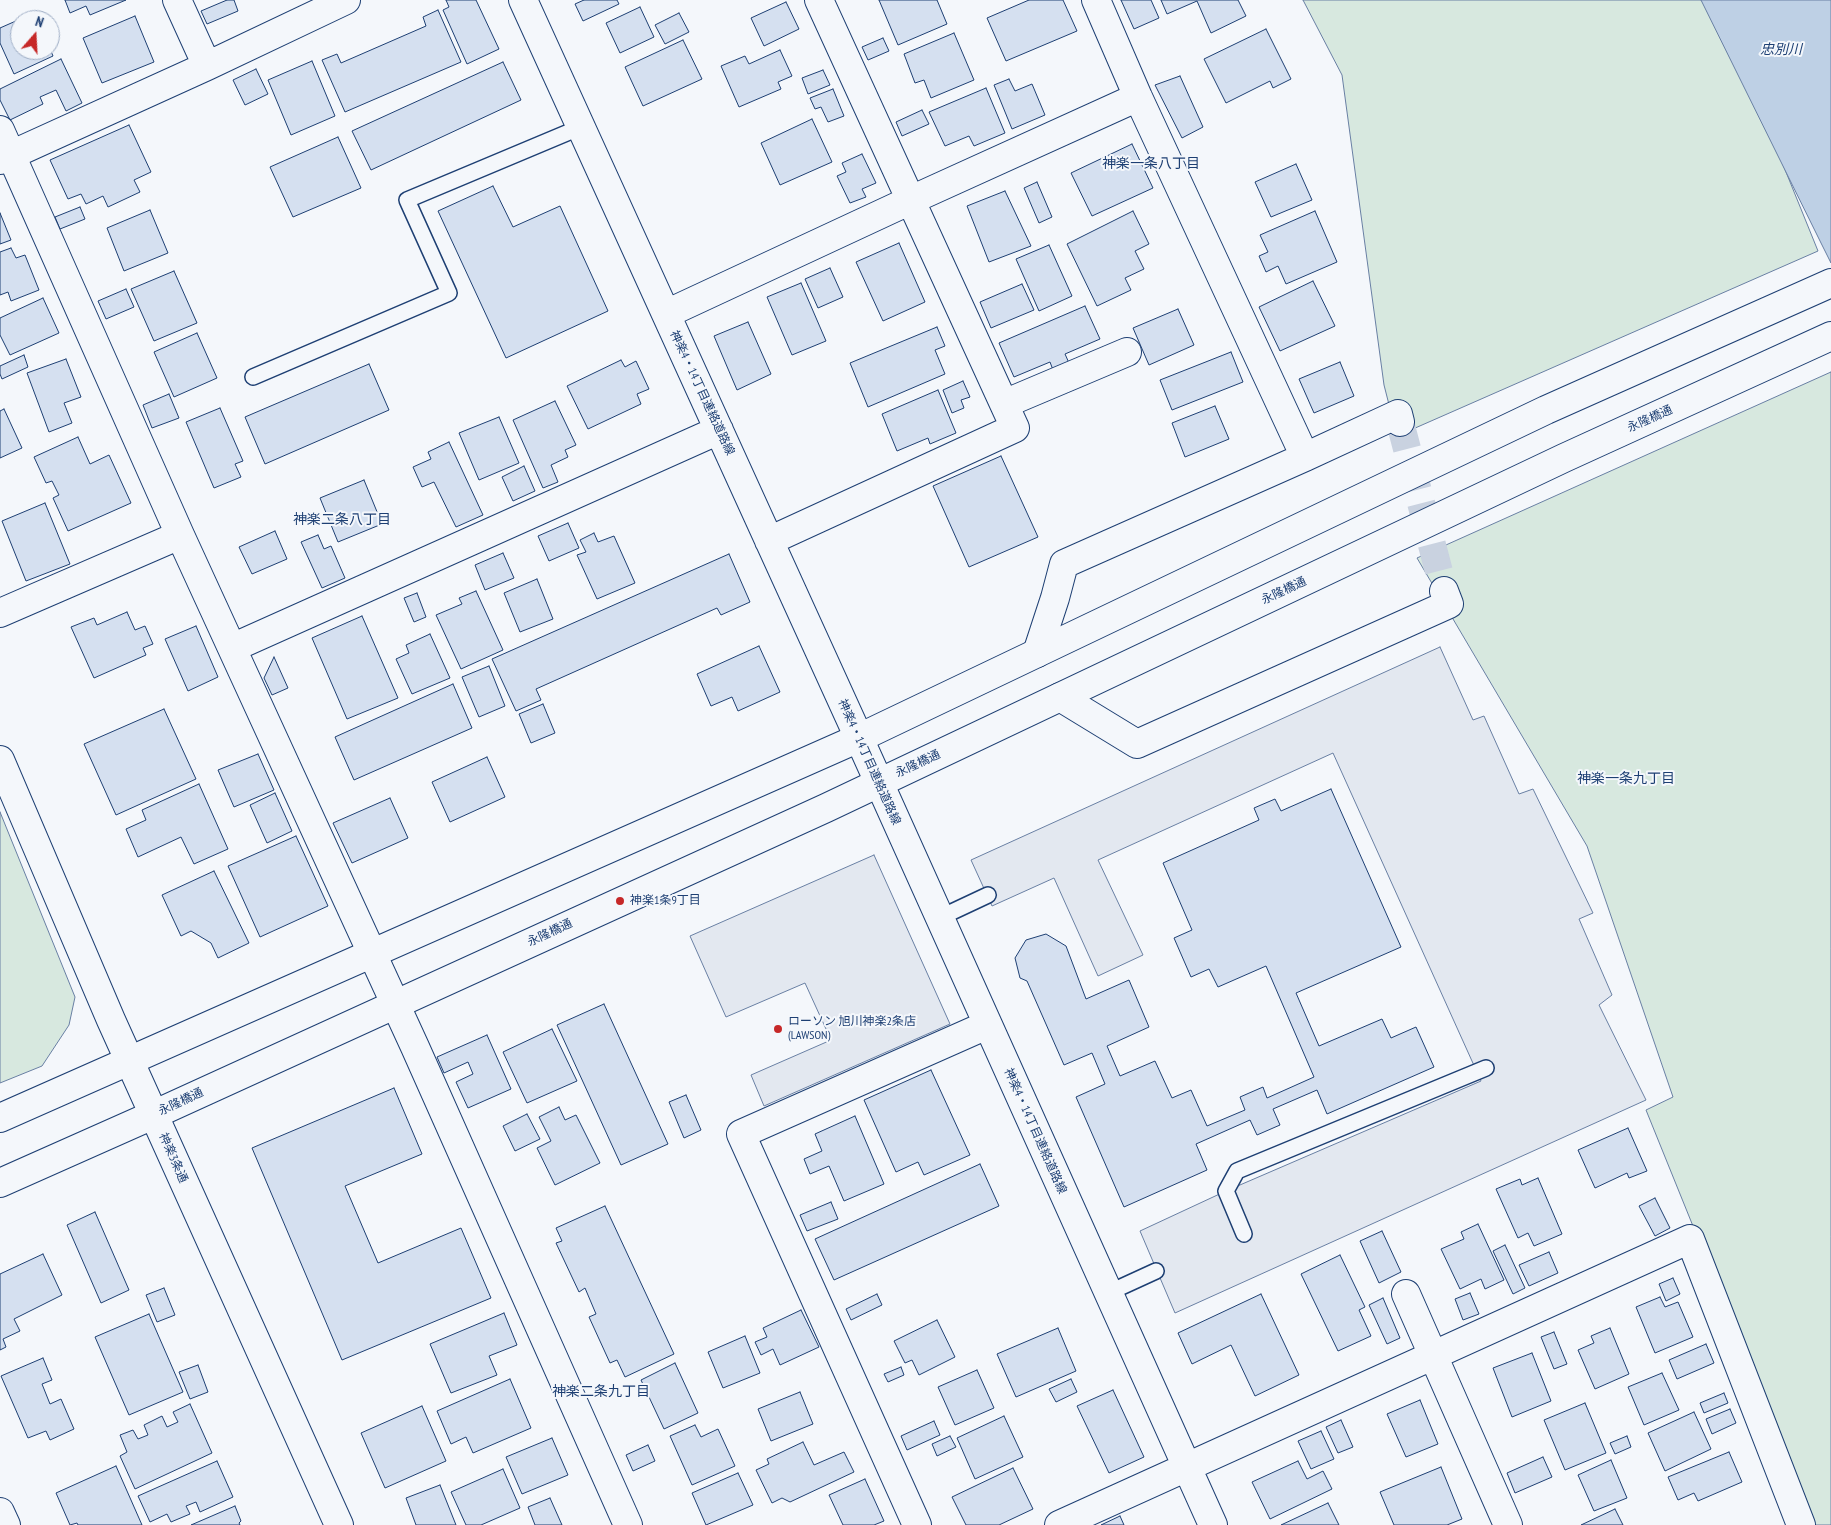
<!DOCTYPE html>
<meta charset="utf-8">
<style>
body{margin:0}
#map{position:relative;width:1831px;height:1525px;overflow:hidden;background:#f4f7fb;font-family:"PT Sans Narrow",sans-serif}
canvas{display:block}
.north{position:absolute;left:10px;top:10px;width:50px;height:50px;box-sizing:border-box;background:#f4f7fb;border:1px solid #9eadc5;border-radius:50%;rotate:19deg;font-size:14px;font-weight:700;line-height:20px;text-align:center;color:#1d3f73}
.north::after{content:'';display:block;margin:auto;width:18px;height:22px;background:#c62828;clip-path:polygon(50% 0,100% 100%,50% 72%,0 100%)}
</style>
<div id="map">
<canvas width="1831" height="1525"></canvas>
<div class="north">N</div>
</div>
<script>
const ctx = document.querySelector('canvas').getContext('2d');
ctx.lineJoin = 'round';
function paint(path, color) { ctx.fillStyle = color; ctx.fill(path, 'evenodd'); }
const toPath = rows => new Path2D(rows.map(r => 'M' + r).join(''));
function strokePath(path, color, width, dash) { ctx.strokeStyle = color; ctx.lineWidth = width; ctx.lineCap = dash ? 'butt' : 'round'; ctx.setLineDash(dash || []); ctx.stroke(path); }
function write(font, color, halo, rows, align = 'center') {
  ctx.font = font + ' "PT Sans Narrow","Noto Sans JP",sans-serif'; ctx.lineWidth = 4; ctx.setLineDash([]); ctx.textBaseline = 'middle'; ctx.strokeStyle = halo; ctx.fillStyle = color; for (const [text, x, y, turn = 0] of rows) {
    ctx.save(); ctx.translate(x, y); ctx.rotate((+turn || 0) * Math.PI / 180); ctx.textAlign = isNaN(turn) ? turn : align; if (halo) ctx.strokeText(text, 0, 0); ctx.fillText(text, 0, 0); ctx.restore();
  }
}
const green = toPath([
 [1303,0,1714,0,1724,19,1818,251,1397,436,1384,385,1342,75,1303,0],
 [1831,372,1831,1525,1814,1525,1646,1110,1673,1097,1587,846,1417,558,1831,372],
 [0,812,75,997,69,1025,42,1066,0,1083,0,812]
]);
const parking = toPath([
 [1440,647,1473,720,1484,716,1519,794,1533,789,1593,913,1579,919,1612,995,1599,1005,1646,1100,1175,1313,1140,1231,1226,1191,1481,1081,1333,753,1098,860,1143,955,1098,976,1054,878,992,906,971,860,1440,647],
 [874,855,950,1024,764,1106,751,1075,831,1040,805,983,726,1017,690,936,874,855]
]);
const water = toPath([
 [1701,0,1831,0,1831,263,1822,245,1701,0]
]);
const building = toPath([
 [65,0,126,0,90,15,86,6,70,13,65,0],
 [227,0,234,0,238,11,207,24,201,11,227,0],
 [446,0,476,0,499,49,467,64,443,10,449,7,446,0],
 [584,0,617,0,619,4,583,21,575,4,584,0],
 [879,0,937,0,947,24,898,45,879,0],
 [1029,0,1063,0,1077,31,1006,61,987,18,1029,0],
 [1121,0,1151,0,1159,18,1134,29,1121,0],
 [1161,0,1238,0,1246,16,1211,33,1197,1,1167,14,1161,0],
 [786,2,799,29,764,46,751,18,786,2],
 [640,7,654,37,620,53,606,23,640,7],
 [438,10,461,62,345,112,322,60,337,54,341,63,426,26,423,17,438,10],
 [34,13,37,20,20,20,20,50,50,50,50,49,53,56,14,74,0,43,0,28,34,13],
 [679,13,689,32,665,44,655,25,679,13],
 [135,16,154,62,102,83,83,38,135,16],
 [1266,29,1291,79,1273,88,1270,81,1226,103,1204,59,1266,29],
 [954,33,974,80,931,98,924,80,915,83,904,54,954,33],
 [883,38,889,51,868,60,862,47,883,38],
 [683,40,702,79,643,106,625,67,683,40],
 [780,50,792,76,778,82,781,89,739,107,721,66,745,56,749,64,780,50],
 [61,59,82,103,66,111,56,90,40,97,43,104,10,120,0,100,0,89,61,59],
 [312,61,335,116,291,135,268,80,312,61],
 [503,62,521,100,371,170,352,131,503,62],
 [256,69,268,94,245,105,233,80,256,69],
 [823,70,830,85,808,94,802,78,823,70],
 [1180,76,1203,127,1182,138,1155,85,1180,76],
 [1009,79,1015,91,1032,84,1045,115,1012,129,994,85,1009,79],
 [986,88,1005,133,974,146,969,136,945,146,929,112,986,88],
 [833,89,844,116,828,122,821,107,815,109,810,98,833,89],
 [922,110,929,124,902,136,896,122,922,110],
 [812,119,832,162,780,185,761,143,812,119],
 [129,125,151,172,134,180,140,192,108,207,103,196,86,204,81,194,68,199,50,160,129,125],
 [338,137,361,188,293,217,270,167,338,137],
 [1132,144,1153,188,1092,216,1071,173,1132,144],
 [862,154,876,183,862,189,866,197,850,203,837,176,846,172,842,163,862,154],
 [1296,164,1312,200,1271,217,1255,182,1296,164],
 [1037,182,1052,217,1039,223,1024,188,1037,182],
 [493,186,513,227,560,206,608,311,506,358,438,211,493,186],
 [1005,191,1031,246,989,262,967,206,1005,191],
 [80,207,85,219,60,229,55,217,80,207],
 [150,210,168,253,124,271,107,228,150,210],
 [1133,211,1149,244,1135,251,1144,269,1125,278,1131,290,1097,306,1067,244,1133,211],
 [1315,211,1337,262,1286,284,1278,266,1266,272,1259,256,1268,252,1260,235,1315,211],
 [0,213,11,240,0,244,0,213],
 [899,243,925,302,883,321,856,262,899,243],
 [1049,245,1072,296,1039,311,1016,259,1049,245],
 [11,248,16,258,25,255,39,290,11,301,8,292,0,295,0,252,11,248],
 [830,268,843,297,818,308,805,279,830,268],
 [174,271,197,323,154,341,131,289,174,271],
 [1313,281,1335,326,1280,351,1259,307,1313,281],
 [801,283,826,341,792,355,767,297,801,283],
 [1022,284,1034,310,991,328,980,302,1022,284],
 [126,289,134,307,106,319,98,301,126,289],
 [43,298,59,333,10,355,0,335,0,318,43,298],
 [1085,306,1100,339,1065,354,1069,363,1053,370,1050,362,1014,377,999,343,1085,306],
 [1178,309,1194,345,1149,365,1133,328,1178,309],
 [748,322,771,374,737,390,714,336,748,322],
 [937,327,945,346,935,350,945,374,868,407,850,363,937,327],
 [197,333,217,378,174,397,154,352,197,333],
 [1231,352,1243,382,1172,410,1160,380,1231,352],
 [24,355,28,367,2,379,0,374,0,366,24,355],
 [66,359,81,397,64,403,72,423,49,432,27,373,66,359],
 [621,360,625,367,636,361,649,389,637,394,641,404,588,429,567,386,621,360],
 [1340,362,1354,396,1314,413,1299,379,1340,362],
 [369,364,389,410,265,464,245,417,369,364],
 [963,381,970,397,961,400,964,408,952,413,943,390,963,381],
 [938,390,956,433,930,444,928,438,897,451,882,414,938,390],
 [169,394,179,418,152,428,143,405,169,394],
 [555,401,576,445,565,450,568,457,551,465,558,482,543,488,513,420,555,401],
 [1215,406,1229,439,1185,457,1172,423,1215,406],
 [220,408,243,461,235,464,241,477,214,488,186,422,220,408],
 [4,409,22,448,0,458,0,411,4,409],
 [499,417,519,463,479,480,459,433,499,417],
 [78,437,90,464,109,455,131,503,68,531,53,498,59,495,52,481,46,483,34,457,78,437],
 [449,442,483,515,456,527,434,482,422,487,413,467,431,459,428,452,449,442],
 [1001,456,1038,537,969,567,933,486,1001,456],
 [524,466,535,491,513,501,502,477,524,466],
 [364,480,382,524,338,542,320,498,364,480],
 [45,503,70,564,26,581,2,521,45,503],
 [568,523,579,548,549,561,538,536,568,523],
 [275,531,287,559,252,574,239,547,275,531],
 [594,533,598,542,614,536,635,583,597,599,577,555,586,552,580,540,594,533],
 [318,535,324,549,331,546,345,578,322,588,301,542,318,535],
 [503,553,514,578,485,590,475,565,503,553],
 [729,554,750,602,721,615,717,608,536,689,541,700,516,711,492,659,729,554],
 [537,579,553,619,520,632,504,593,537,579],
 [476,591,503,650,461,669,436,615,462,604,459,598,476,591],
 [417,593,426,617,414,622,404,598,417,593],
 [127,612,135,630,145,626,153,644,143,648,146,655,94,678,71,627,94,618,97,625,127,612],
 [362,616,398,698,347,719,312,638,362,616],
 [196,626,218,677,188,691,165,639,196,626],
 [430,634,450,678,412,694,396,659,409,653,406,645,430,634],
 [759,646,780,692,738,711,732,697,711,706,697,674,759,646],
 [274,657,288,688,272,695,264,678,274,657],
 [489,666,505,706,479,717,462,677,489,666],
 [453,684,472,728,354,780,335,737,453,684],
 [543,704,555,733,531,743,519,714,543,704],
 [164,709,196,779,116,815,84,744,164,709],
 [258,754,274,790,234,807,218,770,258,754],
 [487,757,505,797,450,822,432,782,487,757],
 [199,784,228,849,194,864,181,837,138,857,126,829,146,820,142,810,199,784],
 [1331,789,1401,947,1296,993,1319,1046,1382,1019,1391,1038,1416,1027,1434,1067,1327,1114,1317,1090,1273,1109,1280,1125,1257,1135,1250,1120,1196,1144,1207,1170,1124,1207,1076,1097,1105,1084,1092,1053,1064,1065,1027,981,1020,978,1015,958,1026,940,1046,934,1066,946,1086,999,1129,980,1149,1027,1107,1046,1120,1076,1155,1061,1172,1098,1191,1090,1207,1126,1245,1110,1240,1097,1263,1087,1267,1098,1314,1077,1266,966,1218,987,1209,969,1191,977,1174,938,1192,930,1163,863,1259,820,1254,808,1275,799,1281,811,1331,789],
 [275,793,292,831,267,843,250,805,275,793],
 [390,798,408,838,352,863,333,823,390,798],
 [296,836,328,906,260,937,228,866,296,836],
 [214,871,249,943,218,958,211,943,191,931,181,936,162,895,214,871],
 [604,1004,668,1144,621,1165,557,1025,604,1004],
 [552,1029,577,1081,527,1103,503,1052,552,1029],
 [487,1035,511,1089,468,1108,456,1082,473,1074,468,1062,444,1073,437,1057,487,1035],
 [931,1070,970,1155,924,1175,918,1162,896,1172,864,1100,931,1070],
 [394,1088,422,1154,345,1186,378,1263,461,1228,491,1298,342,1360,252,1148,394,1088],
 [686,1095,701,1130,684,1138,669,1102,686,1095],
 [559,1107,565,1120,576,1115,600,1163,555,1185,537,1148,551,1141,539,1117,559,1107],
 [527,1114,540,1139,515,1151,503,1126,527,1114],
 [855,1116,884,1184,844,1201,829,1166,810,1174,804,1159,822,1151,815,1134,855,1116],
 [1628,1128,1647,1171,1629,1178,1627,1173,1595,1188,1578,1150,1628,1128],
 [980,1164,999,1206,834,1280,815,1239,980,1164],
 [1538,1178,1562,1234,1534,1246,1528,1233,1518,1238,1496,1189,1520,1179,1522,1185,1538,1178],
 [1655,1198,1670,1228,1655,1236,1639,1206,1655,1198],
 [831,1202,838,1219,807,1231,800,1215,831,1202],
 [605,1206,674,1354,625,1377,617,1360,610,1363,589,1317,596,1314,585,1288,579,1292,556,1243,562,1241,556,1228,605,1206],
 [95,1212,129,1290,101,1303,67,1225,95,1212],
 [1478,1224,1504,1280,1485,1289,1481,1279,1460,1289,1441,1249,1464,1239,1461,1232,1478,1224],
 [1382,1231,1401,1272,1379,1283,1360,1241,1382,1231],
 [1505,1245,1525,1288,1513,1294,1493,1251,1505,1245],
 [1549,1252,1558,1273,1529,1286,1519,1265,1549,1252],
 [43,1254,62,1295,14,1319,20,1331,3,1339,6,1347,0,1350,0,1274,43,1254],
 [1340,1255,1365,1307,1359,1310,1371,1336,1338,1351,1301,1274,1340,1255],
 [1673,1278,1680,1294,1666,1301,1659,1284,1673,1278],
 [164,1288,175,1315,157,1322,146,1295,164,1288],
 [1470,1293,1479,1314,1463,1320,1455,1299,1470,1293],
 [877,1294,882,1305,851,1320,846,1309,877,1294],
 [1261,1294,1299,1375,1255,1396,1231,1345,1192,1364,1178,1333,1261,1294],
 [1660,1297,1665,1307,1678,1302,1693,1337,1655,1353,1636,1307,1660,1297],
 [1383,1298,1400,1338,1387,1344,1369,1305,1383,1298],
 [801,1310,819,1347,780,1365,773,1349,761,1355,755,1342,767,1337,763,1328,801,1310],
 [504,1313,517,1345,489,1356,497,1375,451,1393,430,1344,504,1313],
 [149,1314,183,1392,129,1415,95,1337,149,1314],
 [937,1320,955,1357,919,1375,912,1360,905,1363,894,1341,937,1320],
 [1058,1328,1076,1371,1016,1397,997,1354,1058,1328],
 [1610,1328,1629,1374,1595,1389,1578,1350,1594,1343,1591,1336,1610,1328],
 [1554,1332,1567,1364,1554,1369,1541,1337,1554,1332],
 [745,1336,760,1373,723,1388,708,1352,745,1336],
 [1706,1344,1714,1363,1677,1379,1669,1360,1706,1344],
 [1532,1353,1551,1401,1512,1417,1493,1368,1532,1353],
 [43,1358,52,1380,42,1384,50,1404,61,1399,74,1429,50,1440,46,1431,28,1438,1,1376,43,1358],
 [675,1363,698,1413,664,1429,641,1380,675,1363],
 [198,1365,208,1392,190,1399,179,1372,198,1365],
 [901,1367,904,1375,888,1382,884,1374,901,1367],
 [977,1370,994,1408,955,1425,938,1387,977,1370],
 [1662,1373,1679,1410,1644,1425,1628,1387,1662,1373],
 [510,1379,531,1428,473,1453,466,1437,451,1444,437,1411,510,1379],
 [1071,1379,1077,1392,1056,1402,1049,1389,1071,1379],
 [1113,1390,1144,1457,1109,1473,1077,1406,1113,1390],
 [800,1392,813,1424,771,1441,758,1409,800,1392],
 [1724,1393,1728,1403,1704,1413,1700,1403,1724,1393],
 [1420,1400,1438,1444,1406,1457,1387,1414,1420,1400],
 [1585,1403,1606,1453,1565,1470,1544,1420,1585,1403],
 [190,1404,212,1453,135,1489,120,1456,127,1452,120,1435,133,1430,138,1439,148,1435,144,1425,162,1416,167,1427,178,1422,173,1412,190,1404],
 [422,1406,446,1461,385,1488,361,1433,422,1406],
 [1730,1409,1736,1423,1712,1434,1706,1419,1730,1409],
 [1694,1412,1711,1449,1665,1471,1648,1433,1694,1412],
 [1004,1416,1023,1457,975,1479,957,1438,1004,1416],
 [1341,1420,1353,1447,1338,1453,1326,1427,1341,1420],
 [934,1421,940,1435,907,1450,901,1436,934,1421],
 [695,1425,701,1437,718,1429,735,1466,692,1485,670,1436,695,1425],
 [1321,1431,1334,1459,1311,1469,1298,1441,1321,1431],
 [950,1436,956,1447,937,1456,932,1444,950,1436],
 [1627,1436,1631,1447,1615,1454,1610,1443,1627,1436],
 [552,1438,568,1475,522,1494,506,1457,552,1438],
 [803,1442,814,1465,844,1452,854,1472,790,1502,782,1498,772,1503,756,1470,769,1464,767,1459,803,1442],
 [648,1445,655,1461,633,1471,626,1455,648,1445],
 [1729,1452,1742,1482,1698,1501,1694,1493,1678,1500,1668,1477,1729,1452],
 [1543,1457,1552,1477,1515,1493,1507,1473,1543,1457],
 [1611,1460,1627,1498,1594,1511,1578,1475,1611,1460],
 [217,1461,233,1497,200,1512,196,1502,186,1506,190,1514,171,1522,167,1514,150,1522,138,1496,217,1461],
 [1298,1461,1307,1479,1323,1471,1332,1489,1270,1519,1252,1482,1298,1461],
 [116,1466,142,1525,78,1525,77,1523,70,1525,56,1493,116,1466],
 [1441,1467,1462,1519,1447,1525,1394,1525,1380,1492,1441,1467],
 [1013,1468,1033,1509,999,1525,966,1525,952,1497,1013,1468],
 [503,1469,520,1508,481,1525,466,1525,451,1492,503,1469],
 [738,1473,753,1505,706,1525,692,1493,738,1473],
 [865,1479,884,1521,874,1525,843,1525,829,1495,865,1479],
 [440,1485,456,1525,416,1525,406,1498,440,1485],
 [550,1498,562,1525,535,1525,528,1507,550,1498],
 [1328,1503,1339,1525,1281,1525,1328,1503],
 [235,1506,241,1521,239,1523,240,1525,191,1525,235,1506],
 [1615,1509,1623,1525,1581,1525,1615,1509],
 [1120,1516,1124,1525,1101,1525,1120,1516]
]);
const streetTunnel = toPath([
 [1400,422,1444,591]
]);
const lane = toPath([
 [253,377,449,293,407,200,581,127],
 [939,918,988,895],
 [1244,1234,1226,1191,1237,1171,1486,1068],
 [1108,1293,1156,1271]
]);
const street = toPath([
 [177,0,207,66],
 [523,0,859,738,1213,1525],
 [819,0,1004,404,1127,352],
 [1096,0,1138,97,1305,457],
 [0,130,180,535,415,1047,628,1525],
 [0,160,207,66,346,0],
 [666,314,911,200,1138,97],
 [769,541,1015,428,1004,404],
 [0,613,180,535],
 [232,648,719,430],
 [1037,653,1055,598,1064,564,1305,457,1398,414,1400,422],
 [1060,697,1137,744,1449,604,1444,591],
 [1406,1294,1508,1525],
 [0,1512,6,1525],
 [917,1525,741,1134,987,1025],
 [1059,1525,1690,1239,1801,1525]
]);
const secondary = toPath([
 [0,760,111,1020,339,1525]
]);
const primary = toPath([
 [0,1118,859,738,1546,410,1831,283],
 [0,1183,153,1115,826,808,1564,458,1831,336]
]);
const markers = [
 [620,901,5,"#c62828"],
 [778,1029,5,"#c62828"]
];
const streetNames = [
 ["神楽4・14丁目連絡道路線",702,393,65],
 ["永隆橋通",1650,419,-24],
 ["永隆橋通",1284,591,-25],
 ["神楽4・14丁目連絡道路線",869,762,66],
 ["永隆橋通",918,764,-25],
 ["永隆橋通",550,933,-25],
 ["永隆橋通",181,1102,-25],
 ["神楽4・14丁目連絡道路線",1035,1131,66],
 ["神楽3条通",173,1158,66]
];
const poiNames = [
 ["神楽1条9丁目",630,901],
 ["ローソン 旭川神楽2条店",788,1022],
 ["(LAWSON)",788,1036]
];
const waterNames = [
 ["忠別川",1781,50]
];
const neighbourhoodNames = [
 ["神楽一条八丁目",1151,164],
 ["神楽二条八丁目",342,520],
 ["神楽一条九丁目",1626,779],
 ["神楽二条九丁目",601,1392]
];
paint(green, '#d7e8df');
strokePath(green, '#687fa3', 1);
paint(parking, '#e3e8f0');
strokePath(parking, '#687fa3', 1);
paint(water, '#bed0e5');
strokePath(water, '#687fa3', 1);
paint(building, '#d5e0f0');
strokePath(building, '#1d3f73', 1);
strokePath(streetTunnel, '#c9d2e0', 28, [28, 14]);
strokePath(lane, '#1d3f73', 18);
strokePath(street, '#1d3f73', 30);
strokePath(secondary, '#1d3f73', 30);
strokePath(primary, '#1d3f73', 30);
strokePath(lane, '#f4f7fb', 15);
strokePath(street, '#f4f7fb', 28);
strokePath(secondary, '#f4f7fb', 28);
strokePath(primary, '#f4f7fb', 28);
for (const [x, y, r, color] of markers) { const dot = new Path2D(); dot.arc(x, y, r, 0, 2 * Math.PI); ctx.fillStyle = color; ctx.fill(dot); strokePath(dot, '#f4f7fb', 2); }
write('12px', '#1d3f73', '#f4f7fb', streetNames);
write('12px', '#1d3f73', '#f4f7fb', poiNames, 'left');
write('italic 14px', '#1d3f73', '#f4f7fb', waterNames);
write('14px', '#1d3f73', '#f4f7fb', neighbourhoodNames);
</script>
